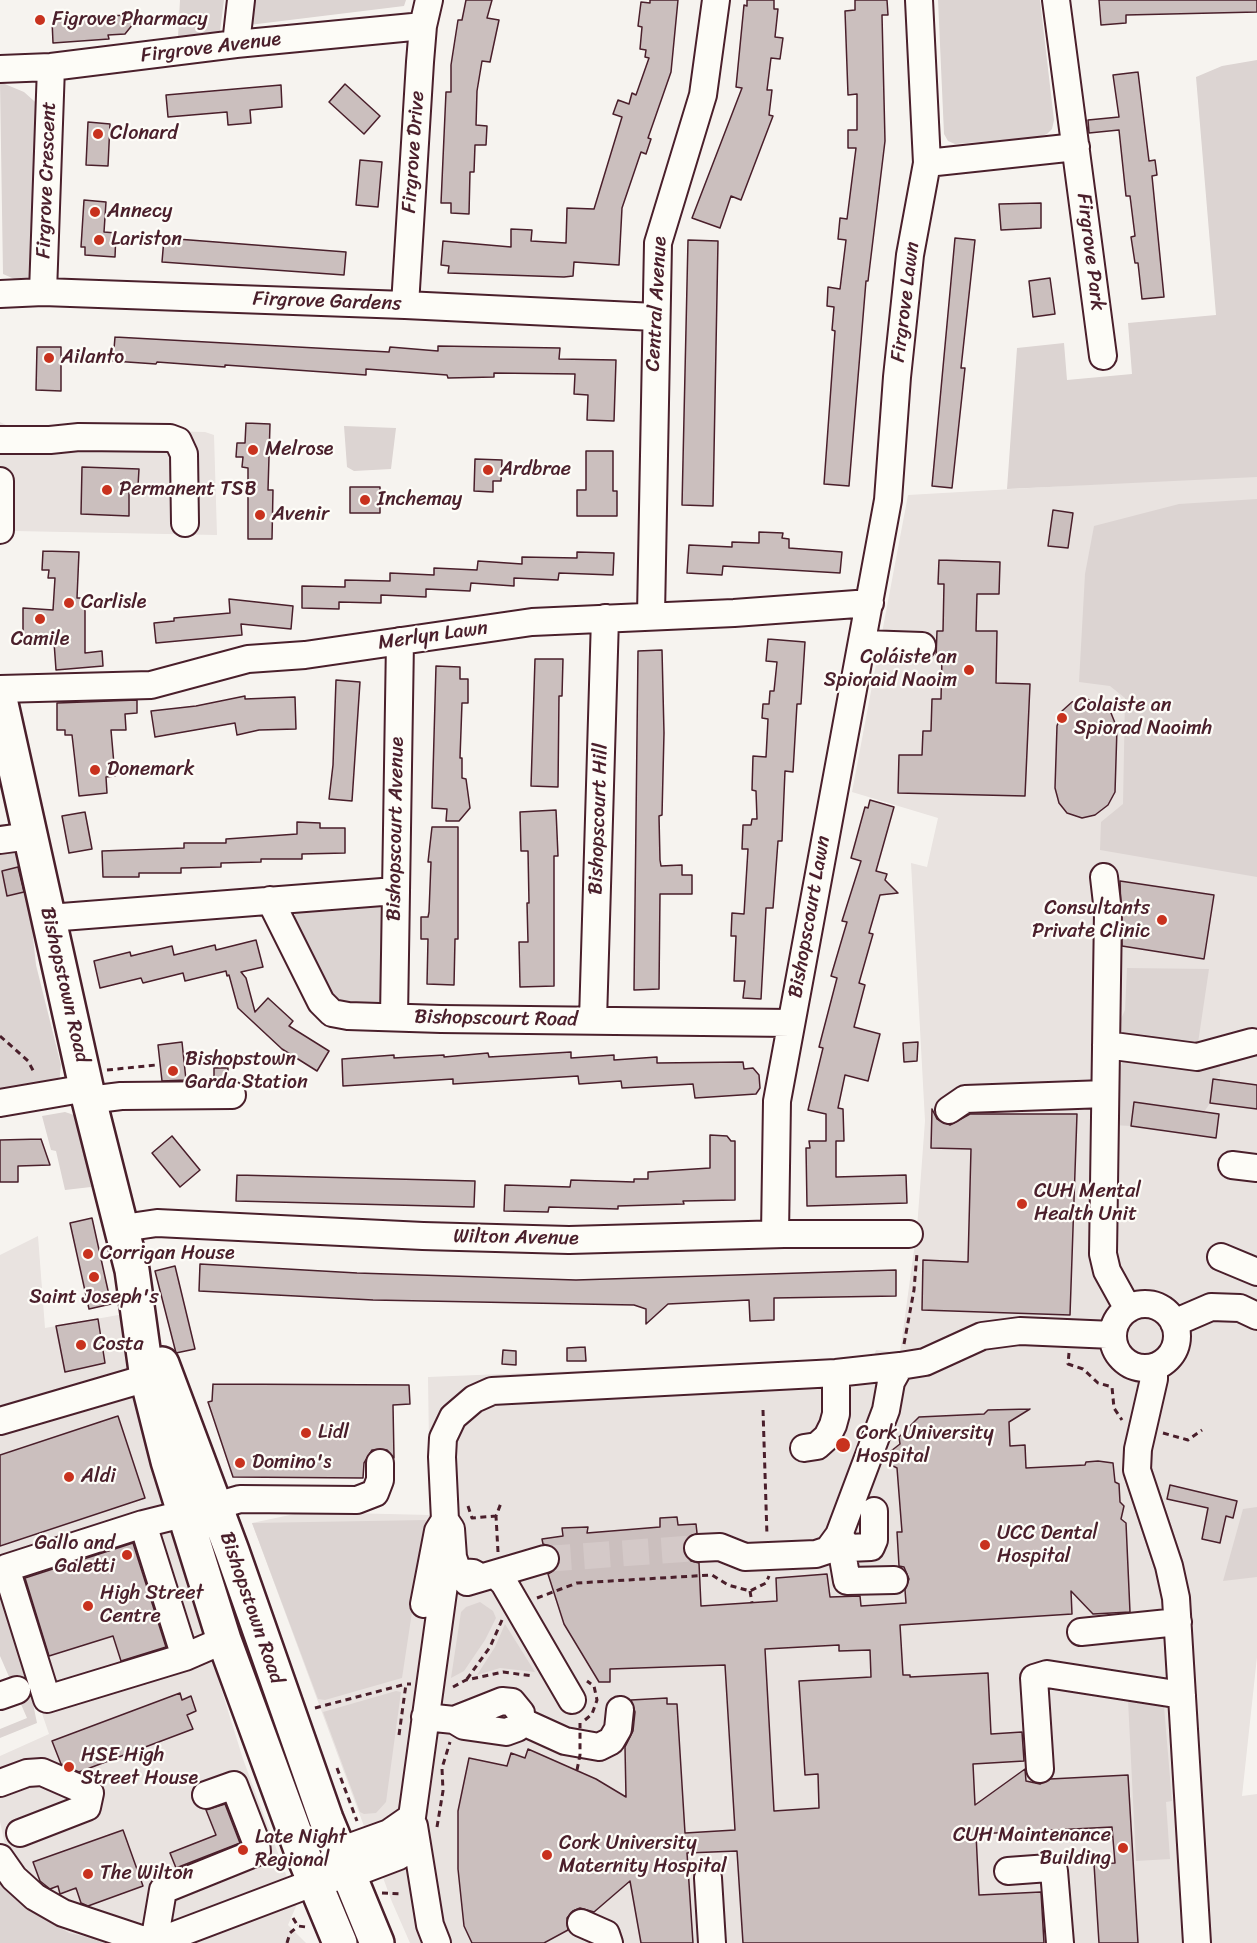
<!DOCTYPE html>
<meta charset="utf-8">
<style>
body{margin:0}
canvas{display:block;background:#f6f3ef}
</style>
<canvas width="1257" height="1943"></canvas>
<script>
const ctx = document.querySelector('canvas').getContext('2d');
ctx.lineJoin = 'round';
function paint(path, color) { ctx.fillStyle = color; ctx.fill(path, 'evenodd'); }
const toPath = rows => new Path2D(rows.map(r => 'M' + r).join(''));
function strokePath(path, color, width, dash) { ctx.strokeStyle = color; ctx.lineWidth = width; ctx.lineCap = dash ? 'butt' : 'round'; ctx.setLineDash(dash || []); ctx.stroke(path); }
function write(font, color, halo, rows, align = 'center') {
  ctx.font = font + ' Sriracha,sans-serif'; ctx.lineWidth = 4.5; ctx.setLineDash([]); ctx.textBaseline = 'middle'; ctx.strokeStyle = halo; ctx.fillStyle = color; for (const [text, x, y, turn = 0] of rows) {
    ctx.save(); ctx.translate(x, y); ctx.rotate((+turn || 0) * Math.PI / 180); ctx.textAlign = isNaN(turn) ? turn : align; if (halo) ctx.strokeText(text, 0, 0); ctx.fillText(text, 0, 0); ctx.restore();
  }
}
const built = toPath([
 [0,422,10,427,205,432,214,435,217,535,14,531,0,525],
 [1240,476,1257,477,1257,1657,1242,1796,1257,1794,1257,1943,410,1943,392,1902,252,1523,304,1512,430,1515,428,1377,873,1359,876,1350,900,1353,917,1228,925,1121,911,863,927,867,938,818,852,792,908,495],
 [38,1236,45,1328,124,1314,171,1510,215,1669,243,1759,297,1904,288,1925,306,1943,61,1943,55,1940,7,1853,0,1822,0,1756,49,1734,0,1590,0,1255]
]);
const green = toPath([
 [180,0,224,0,220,31,213,35,178,37],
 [253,0,406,0,404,6,249,25],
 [938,0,1040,0,1054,120,1052,129,1047,134,1039,137,955,144,948,141,944,134],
 [1257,60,1257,477,1007,489,1017,348,1064,343,1067,380,1132,374,1128,323,1216,315,1196,77,1222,66],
 [0,82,24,92,42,108,37,272,27,280,19,281,3,274],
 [344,426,396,428,391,469,354,471,347,467],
 [1257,499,1257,877,1100,850,1101,822,1123,804,1125,698,1110,686,1079,682,1085,574,1094,526,1179,504],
 [13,851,19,857,29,900,36,965,61,1065,59,1084,0,1095,0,853],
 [370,902,381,907,385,917,383,992,379,1003,369,1009,335,1004,295,927,295,914,307,907],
 [1127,968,1209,969,1198,1043,1193,1046,1118,1038,1117,1028,1125,1010],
 [1134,1058,1220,1063,1220,1077,1213,1079,1210,1103,1204,1112,1131,1126,1113,1125,1119,1071,1123,1061],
 [65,1112,74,1115,80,1129,91,1187,65,1190,56,1151,51,1150,42,1116],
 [1257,1507,1257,1577,1223,1581,1243,1509],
 [426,1520,402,1678,325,1700,318,1699,252,1523],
 [0,1590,31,1694,37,1723,0,1738,0,1729,27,1718,0,1656],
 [480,1602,493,1611,496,1618,485,1640,464,1671,451,1678,461,1612,466,1607],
 [505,1624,535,1672,500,1668,477,1675,495,1647],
 [396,1691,401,1692,386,1802,376,1813,364,1814,360,1812,323,1712],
 [1128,1700,1164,1706,1172,1801,1166,1802,1170,1859,1136,1861],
 [0,1877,23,1904,44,1918,69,1933,114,1943,0,1943]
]);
const building = toPath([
 [466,0,492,0,487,18,499,20,490,62,482,61,477,91,476,125,487,126,486,145,475,145,474,172,470,172,469,214,451,213,451,203,441,203,446,92,451,92,451,65,458,20,462,20,466,0],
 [650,0,678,0,671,72,648,138,651,139,646,154,641,152,622,208,619,265,574,262,573,276,564,277,448,273,449,266,441,265,443,241,511,247,511,229,532,230,531,241,566,243,567,208,594,209,622,117,613,114,618,100,629,104,632,93,636,95,649,58,645,57,646,50,640,49,642,27,638,26,641,2,650,3,650,0],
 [747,0,774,0,774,9,778,9,775,37,783,38,780,59,771,58,767,90,772,90,769,115,773,116,741,200,731,196,720,228,692,218,742,88,736,87,744,5,747,6,747,0],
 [855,0,887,0,888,15,882,15,885,141,868,281,866,281,849,486,824,484,835,331,832,330,834,307,827,306,828,287,840,289,846,240,838,239,840,218,847,219,856,148,848,148,848,130,857,130,857,94,848,95,845,11,855,10,855,0],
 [1099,0,1257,0,1257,12,1126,15,1126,23,1101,25,1099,0],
 [141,14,125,34,108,35,109,39,53,43,52,20,141,14],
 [1138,72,1149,161,1155,160,1157,175,1152,176,1164,297,1142,299,1138,263,1135,263,1131,237,1135,236,1130,196,1126,196,1119,130,1089,133,1088,120,1119,117,1113,75,1138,72],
 [345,84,380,116,364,134,329,102,345,84],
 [281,85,282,107,250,110,251,123,228,125,227,112,168,117,166,95,281,85],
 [88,122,110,124,108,166,86,165,88,122],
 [360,160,382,162,378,207,356,205,360,160],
 [84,200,106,202,104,232,116,233,115,257,85,255,85,247,81,247,84,200],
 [1041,203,1041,228,1001,230,999,204,1041,203],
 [164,238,346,252,344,275,162,262,164,238],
 [955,238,975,240,961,368,965,368,952,488,932,486,955,238],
 [688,240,718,241,713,506,682,505,688,240],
 [1050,278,1055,314,1033,317,1029,281,1050,278],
 [115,337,389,352,390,347,438,351,438,346,560,348,559,359,616,360,614,421,587,420,588,395,574,394,575,374,494,373,494,377,448,378,447,375,366,369,366,375,225,365,225,367,157,362,156,364,113,361,115,337],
 [37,347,61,347,61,391,36,390,37,347],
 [246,423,270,424,268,490,273,490,272,539,248,539,248,468,242,467,243,457,236,457,237,443,245,443,246,423],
 [586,451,613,451,613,491,617,491,617,516,577,516,577,490,586,490,586,451],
 [475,459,502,460,501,481,493,481,493,492,474,491,475,459],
 [82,467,139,469,138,486,129,486,129,516,81,514,82,467],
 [350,487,380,487,380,513,350,513,350,487],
 [1053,510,1073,513,1068,548,1048,546,1053,510],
 [759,532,783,533,782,538,789,539,789,548,842,552,840,573,723,566,722,575,687,573,689,545,732,547,732,542,759,543,759,532],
 [43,551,79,552,77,598,85,598,85,653,102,651,103,666,56,670,54,642,23,642,23,608,53,610,55,578,48,578,49,570,42,570,43,551],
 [577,552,614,553,613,575,559,573,558,580,514,578,514,586,471,583,470,591,426,589,426,597,381,595,381,603,339,602,339,609,302,608,302,586,345,587,345,580,390,581,390,573,434,575,434,568,477,570,478,561,522,564,522,557,577,558,577,552],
 [939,560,1000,562,999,594,977,594,976,631,997,631,996,683,1030,684,1025,796,898,793,899,755,922,755,923,731,931,731,932,699,941,699,942,658,936,658,937,631,943,631,944,584,938,584,939,560],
 [229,599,293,606,291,629,241,624,242,635,156,643,154,623,174,621,174,618,230,613,229,599],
 [768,639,805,642,801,704,797,704,793,772,785,771,782,841,778,841,773,908,766,908,761,999,743,998,745,981,734,981,736,936,731,936,732,913,744,914,748,849,742,849,743,825,751,825,752,819,757,819,756,791,752,790,753,756,766,757,768,719,762,718,763,704,769,704,770,691,774,691,777,662,766,661,768,639],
 [662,650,664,733,662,815,659,816,660,860,661,866,682,865,682,875,692,875,692,894,660,894,659,989,634,990,638,651,662,650],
 [535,659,563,659,562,696,559,696,558,787,531,786,535,659],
 [436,666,460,667,460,679,468,679,468,703,462,703,460,758,462,758,462,778,466,779,470,808,459,821,446,821,447,809,432,808,436,666],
 [336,680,360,682,352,801,329,799,333,765,336,680],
 [245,696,245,699,295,697,296,729,259,730,237,735,235,723,155,737,151,711,196,706,245,696],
 [1086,699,1102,703,1111,713,1117,728,1115,792,1108,805,1095,815,1082,818,1067,813,1059,803,1055,788,1057,726,1062,711,1072,702,1086,699],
 [137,700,137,713,125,714,126,730,111,730,115,776,106,777,107,793,79,796,72,735,65,735,65,730,57,730,57,703,137,700],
 [870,800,894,807,876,871,887,874,885,880,898,893,880,895,869,933,873,934,859,983,865,985,854,1027,880,1034,868,1081,845,1075,838,1108,843,1109,844,1141,836,1141,836,1177,906,1175,907,1203,807,1206,806,1148,810,1148,809,1141,826,1141,826,1114,808,1110,823,1048,819,1047,837,978,831,976,847,922,842,921,861,861,851,858,865,807,868,808,870,800],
 [556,810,558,856,554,856,554,986,520,987,519,942,528,942,527,903,529,903,528,851,521,851,520,812,556,810],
 [85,812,92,849,69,853,62,816,85,812],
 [297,822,320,823,320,828,345,828,345,853,302,854,302,859,261,859,261,862,221,863,221,867,181,868,181,873,139,873,139,877,103,877,102,851,184,848,184,843,226,843,226,839,297,834,297,822],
 [432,827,458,827,458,939,455,939,454,985,427,984,428,939,421,939,421,917,428,917,429,912,431,862,428,862,432,827],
 [18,867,24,892,7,896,2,871,18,867],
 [1120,881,1214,895,1204,959,1122,946,1120,881],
 [256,940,263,967,241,972,246,978,255,1012,268,998,293,1021,289,1026,329,1051,317,1071,282,1049,238,1008,229,975,227,976,226,971,185,981,183,973,143,983,141,978,100,988,94,961,130,952,131,956,172,946,174,955,215,945,216,950,256,940],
 [182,1042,186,1080,162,1081,158,1045,182,1042],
 [918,1042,917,1061,904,1062,903,1043,918,1042],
 [571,1052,571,1058,614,1055,614,1060,657,1057,657,1063,743,1062,744,1069,753,1068,759,1075,760,1088,756,1094,695,1098,693,1084,622,1088,621,1081,579,1084,578,1076,453,1084,453,1079,343,1086,342,1059,394,1055,394,1058,444,1055,444,1057,488,1053,489,1057,571,1052],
 [214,1068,228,1068,228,1080,214,1080,214,1068],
 [1213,1079,1257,1085,1257,1109,1210,1103,1213,1079],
 [1134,1102,1219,1114,1216,1138,1131,1126,1134,1102],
 [932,1109,937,1119,950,1125,970,1114,1077,1114,1070,1315,922,1310,923,1260,968,1262,971,1149,931,1148,932,1109],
 [710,1135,727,1136,731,1141,735,1141,735,1200,683,1201,684,1204,618,1206,618,1209,549,1207,548,1212,504,1211,505,1185,570,1187,571,1180,634,1182,634,1179,648,1179,648,1172,710,1168,710,1135],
 [172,1136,200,1170,180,1187,152,1153,172,1136],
 [41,1139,50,1165,18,1166,18,1182,0,1182,0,1140,41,1139],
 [237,1175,475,1181,474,1207,236,1201,237,1175],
 [92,1218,111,1304,89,1309,70,1223,92,1218],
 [200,1264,357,1273,576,1280,896,1270,896,1296,774,1298,774,1320,750,1321,749,1300,668,1304,646,1324,646,1309,634,1305,373,1300,199,1291,200,1264],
 [175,1266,195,1349,176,1353,155,1271,175,1266],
 [98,1319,105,1363,65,1372,56,1326,98,1319],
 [585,1347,586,1361,567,1361,567,1348,585,1347],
 [503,1350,516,1351,516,1365,502,1364,503,1350],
 [213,1384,409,1385,410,1404,393,1405,394,1458,387,1450,372,1450,364,1463,363,1478,233,1477,208,1402,212,1401,213,1384],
 [1030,1409,1009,1422,1010,1446,1025,1445,1026,1468,1085,1465,1086,1462,1098,1461,1113,1463,1115,1482,1119,1484,1120,1502,1124,1506,1121,1519,1126,1523,1130,1612,1093,1614,1071,1591,1072,1614,900,1625,903,1675,910,1675,910,1677,988,1673,991,1734,1022,1732,1024,1761,973,1764,975,1805,1025,1769,1026,1781,1040,1784,1050,1779,1128,1775,1138,1943,1099,1943,1094,1864,1115,1863,1112,1827,976,1834,979,1895,1041,1892,1044,1943,743,1943,737,1851,687,1853,693,1943,641,1943,630,1881,594,1912,580,1908,573,1911,567,1918,568,1930,544,1943,472,1943,464,1926,458,1869,458,1811,469,1758,507,1766,511,1753,525,1758,528,1749,596,1779,626,1797,625,1747,633,1731,635,1712,631,1700,667,1698,667,1704,677,1704,685,1833,735,1830,725,1665,610,1669,610,1682,599,1682,564,1624,548,1574,556,1569,559,1555,555,1548,543,1544,542,1539,563,1536,562,1528,588,1527,587,1533,660,1527,660,1518,677,1517,678,1525,696,1524,697,1533,685,1541,683,1549,691,1561,699,1563,701,1606,777,1601,776,1578,827,1574,830,1597,860,1596,861,1606,906,1603,905,1590,909,1579,904,1567,899,1566,897,1532,902,1532,897,1468,891,1465,891,1451,900,1444,899,1437,919,1417,984,1414,988,1410,1030,1409],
 [839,1645,839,1651,870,1650,871,1677,799,1681,805,1775,818,1774,819,1808,774,1811,765,1649,839,1645],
 [118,1416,145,1498,0,1546,0,1455,118,1416],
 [1170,1485,1237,1501,1233,1518,1226,1516,1220,1543,1202,1539,1208,1508,1167,1499,1170,1485],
 [133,1543,166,1647,121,1661,113,1636,49,1656,25,1578,133,1543],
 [180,1693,182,1700,191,1696,196,1711,187,1715,193,1729,79,1772,61,1764,52,1741,180,1693],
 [225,1804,240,1843,176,1868,170,1853,216,1835,206,1810,225,1804],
 [123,1830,143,1886,88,1906,81,1903,76,1888,60,1894,58,1886,50,1889,40,1881,33,1862,123,1830]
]);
const minorTunnel = toPath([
 [545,1559,698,1548]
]);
const path = toPath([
 [0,1036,28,1061,35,1074],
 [107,1070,156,1065],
 [904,1344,914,1290,917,1253],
 [1069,1353,1068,1364,1083,1369,1098,1383,1112,1387,1114,1408,1122,1420],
 [763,1410,767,1536],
 [1163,1433,1188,1440,1202,1430],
 [468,1506,472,1518,496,1516],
 [498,1552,496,1516,501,1503],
 [750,1591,752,1603],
 [537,1598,577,1583,712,1575,728,1585,750,1591,766,1583,769,1576],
 [467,1679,490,1647,502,1620],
 [453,1687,466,1680,503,1672,533,1676],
 [315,1708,406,1684],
 [585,1720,592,1714,597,1700,594,1686,587,1681],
 [399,1735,406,1684,411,1684],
 [337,1768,357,1821],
 [437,1827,443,1791,442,1768,450,1742],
 [382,1893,402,1894],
 [293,1918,298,1926,306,1927],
 [287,1943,290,1933,298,1926]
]);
const minor = toPath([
 [1056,0,1103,356],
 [236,44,241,0],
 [0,69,51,67,236,44,423,26],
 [927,163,1076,147],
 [43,292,51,67],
 [0,294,43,292,405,305,655,317],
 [405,305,420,62,423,26,429,0],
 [0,440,50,440,79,437,170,438,178,441,184,454,185,523],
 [0,481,0,530],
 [651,615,658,243,703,95,716,0],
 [864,644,922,646],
 [0,689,151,685,248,659,305,655,532,622,734,613,870,603],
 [0,840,30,836],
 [1104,877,1108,912,1103,1254,1107,1271,1128,1309],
 [270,900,321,1002,332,1013,348,1016,441,1019,790,1023],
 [49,918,395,891],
 [394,1017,400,641],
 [593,1020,605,618],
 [1106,1045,1197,1057,1252,1042],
 [89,1100,121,1096,232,1095],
 [0,1103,87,1088],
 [949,1110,965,1099,1105,1094],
 [1232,1165,1257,1168],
 [123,1228,157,1223,423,1236,569,1240,784,1234,909,1234],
 [775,1234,777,1101,888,500,897,377,910,255,927,163,919,0],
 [1221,1257,1257,1272],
 '1113 1336a32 32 0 1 1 64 0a32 32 0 1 1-64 0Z',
 [1174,1323,1211,1307,1240,1308,1257,1316],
 [1154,1367,1154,1379,1138,1449,1137,1470,1169,1566,1176,1598,1197,1943],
 [0,1421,147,1378],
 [804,1448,817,1446,827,1437,833,1425,836,1414,836,1373],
 [216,1506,240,1499,357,1500,375,1493,380,1480,380,1463],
 [183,1514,143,1524,6,1568,47,1699,185,1657,224,1640],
 [143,1524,185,1657],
 [839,1535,847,1581,894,1580],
 [839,1535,848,1548,871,1547,874,1540,874,1511],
 [698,1548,720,1547,745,1557,816,1554,828,1550,839,1535,886,1410,891,1382,900,1366,925,1362,982,1336,1020,1331,1113,1335],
 [496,1575,504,1583,572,1700],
 [480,1577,473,1573,458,1572,453,1557,451,1529,445,1520,442,1457,443,1438,453,1417,474,1399,492,1391,836,1373,900,1366],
 [467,1582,545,1559],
 [424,1604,438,1531,445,1520],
 [1081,1632,1178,1622],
 [0,1696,17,1690],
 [425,1717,454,1720,464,1726,506,1732,517,1728,521,1721,521,1713,512,1702,502,1701,454,1720],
 [521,1721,565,1741,599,1747,611,1741,618,1729,620,1710],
 [1040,1769,1034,1678,1047,1674,1182,1695],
 [0,1783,27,1773,42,1772,90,1793,87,1807,20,1833],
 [414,1826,430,1925,437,1943],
 [0,1858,14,1878,35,1897,63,1913,153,1943],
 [328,1865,339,1851,389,1833,412,1817],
 [1008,1871,1049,1868,1054,1871,1060,1943],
 [708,1878,712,1943],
 [581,1923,606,1934,609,1943],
 [154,1943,315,1882,349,1875,399,1856,406,1846,412,1817,444,1585,453,1557],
 [154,1943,163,1890,257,1852,256,1842,234,1785,206,1795]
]);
const major = toPath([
 [0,699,89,1100,132,1270,147,1378,168,1461,224,1640,300,1847,340,1943],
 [162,1364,232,1551,326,1819,377,1943]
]);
const pathBridge = toPath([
 [577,1770,580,1755,580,1723]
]);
const markers = [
 [40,20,6,"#c8321e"],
 [98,134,6,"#c8321e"],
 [95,212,6,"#c8321e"],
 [99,240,6,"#c8321e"],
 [49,358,6,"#c8321e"],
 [253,450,6,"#c8321e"],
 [488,470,6,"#c8321e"],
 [107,490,6,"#c8321e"],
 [365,500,6,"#c8321e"],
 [260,515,6,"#c8321e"],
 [69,603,6,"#c8321e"],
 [40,619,6,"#c8321e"],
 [969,670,6,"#c8321e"],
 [1062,718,6,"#c8321e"],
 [95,770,6,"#c8321e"],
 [1162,920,6,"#c8321e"],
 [173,1071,6,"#c8321e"],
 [1022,1204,6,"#c8321e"],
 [88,1254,6,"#c8321e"],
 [94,1277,6,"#c8321e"],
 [81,1345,6,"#c8321e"],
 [306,1433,6,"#c8321e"],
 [843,1445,8,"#c8321e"],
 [240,1463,6,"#c8321e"],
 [69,1477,6,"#c8321e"],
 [985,1545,6,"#c8321e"],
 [127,1555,6,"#c8321e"],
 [88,1606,6,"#c8321e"],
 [69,1767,6,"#c8321e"],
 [1123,1848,6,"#c8321e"],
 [243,1850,6,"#c8321e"],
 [547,1855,6,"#c8321e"],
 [88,1874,6,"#c8321e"]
];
const poiNames = [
 ["Figrove Pharmacy",52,20],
 ["Clonard",110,134],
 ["Annecy",107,212],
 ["Lariston",111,240],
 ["Ailanto",61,358],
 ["Melrose",265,450],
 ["Ardbrae",500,470],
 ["Permanent TSB",119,490],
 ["Inchemay",377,500],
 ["Avenir",272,515],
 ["Carlisle",81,603],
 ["Camile",40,640,"center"],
 ["Coláiste an",957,658,"right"],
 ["Spioraid Naoim",957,681,"right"],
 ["Colaiste an",1074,706],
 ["Spiorad Naoimh",1074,729],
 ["Donemark",107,770],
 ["Consultants",1150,909,"right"],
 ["Private Clinic",1150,932,"right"],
 ["Bishopstown",185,1060],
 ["Garda Station",185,1083],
 ["CUH Mental",1034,1192],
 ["Health Unit",1034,1215],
 ["Corrigan House",100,1254],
 ["Saint Joseph's",94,1298,"center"],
 ["Costa",93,1345],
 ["Lidl",318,1433],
 ["Cork University",856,1434],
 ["Hospital",856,1457],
 ["Domino's",252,1463],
 ["Aldi",81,1477],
 ["UCC Dental",997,1534],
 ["Hospital",997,1557],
 ["Gallo and",115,1544,"right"],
 ["Galetti",115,1567,"right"],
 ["High Street",100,1594],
 ["Centre",100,1617],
 ["HSE High",81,1756],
 ["Street House",81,1779],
 ["CUH Maintenance",1111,1836,"right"],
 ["Building",1111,1859,"right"],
 ["Late Night",255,1838],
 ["Regional",255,1861],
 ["Cork University",559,1844],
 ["Maternity Hospital",559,1867],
 ["The Wilton",100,1874]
];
const streetNames = [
 ["Firgrove Avenue",211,48,-7],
 ["Firgrove Drive",414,152,-86],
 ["Firgrove Crescent",47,180,-88],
 ["Firgrove Park",1090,252,83],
 ["Firgrove Gardens",327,302,2],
 ["Firgrove Lawn",906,302,-83],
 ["Central Avenue",657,304,-87],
 ["Merlyn Lawn",433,636,-8],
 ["Bishopscourt Hill",599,819,-88],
 ["Bishopscourt Avenue",396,829,-89],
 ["Bishopscourt Lawn",810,917,-80],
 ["Bishopstown Road",64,985,77],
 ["Bishopscourt Road",496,1019,1],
 ["Wilton Avenue",516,1238,1],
 ["Bishopstown Road",251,1608,71]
];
paint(built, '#e9e3e0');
paint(green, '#dcd4d2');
paint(building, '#cbbfbe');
strokePath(building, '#4a1f2b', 1.5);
strokePath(minorTunnel, '#d4c9c8', 26, [26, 13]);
strokePath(minor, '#4a1f2b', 30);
strokePath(major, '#4a1f2b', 38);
strokePath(path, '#4a1f2b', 3, [6, 4.5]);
strokePath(minor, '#fdfcf7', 26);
strokePath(major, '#fdfcf7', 33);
strokePath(pathBridge, '#4a1f2b', 3, [6, 4.5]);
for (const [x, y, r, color] of markers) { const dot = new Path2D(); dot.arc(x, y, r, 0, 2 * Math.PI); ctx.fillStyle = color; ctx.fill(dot); strokePath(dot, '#fdfcf7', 2); }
write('20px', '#4a1f2b', '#fdfcf7', poiNames, 'left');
write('20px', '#4a1f2b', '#fdfcf7', streetNames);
</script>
